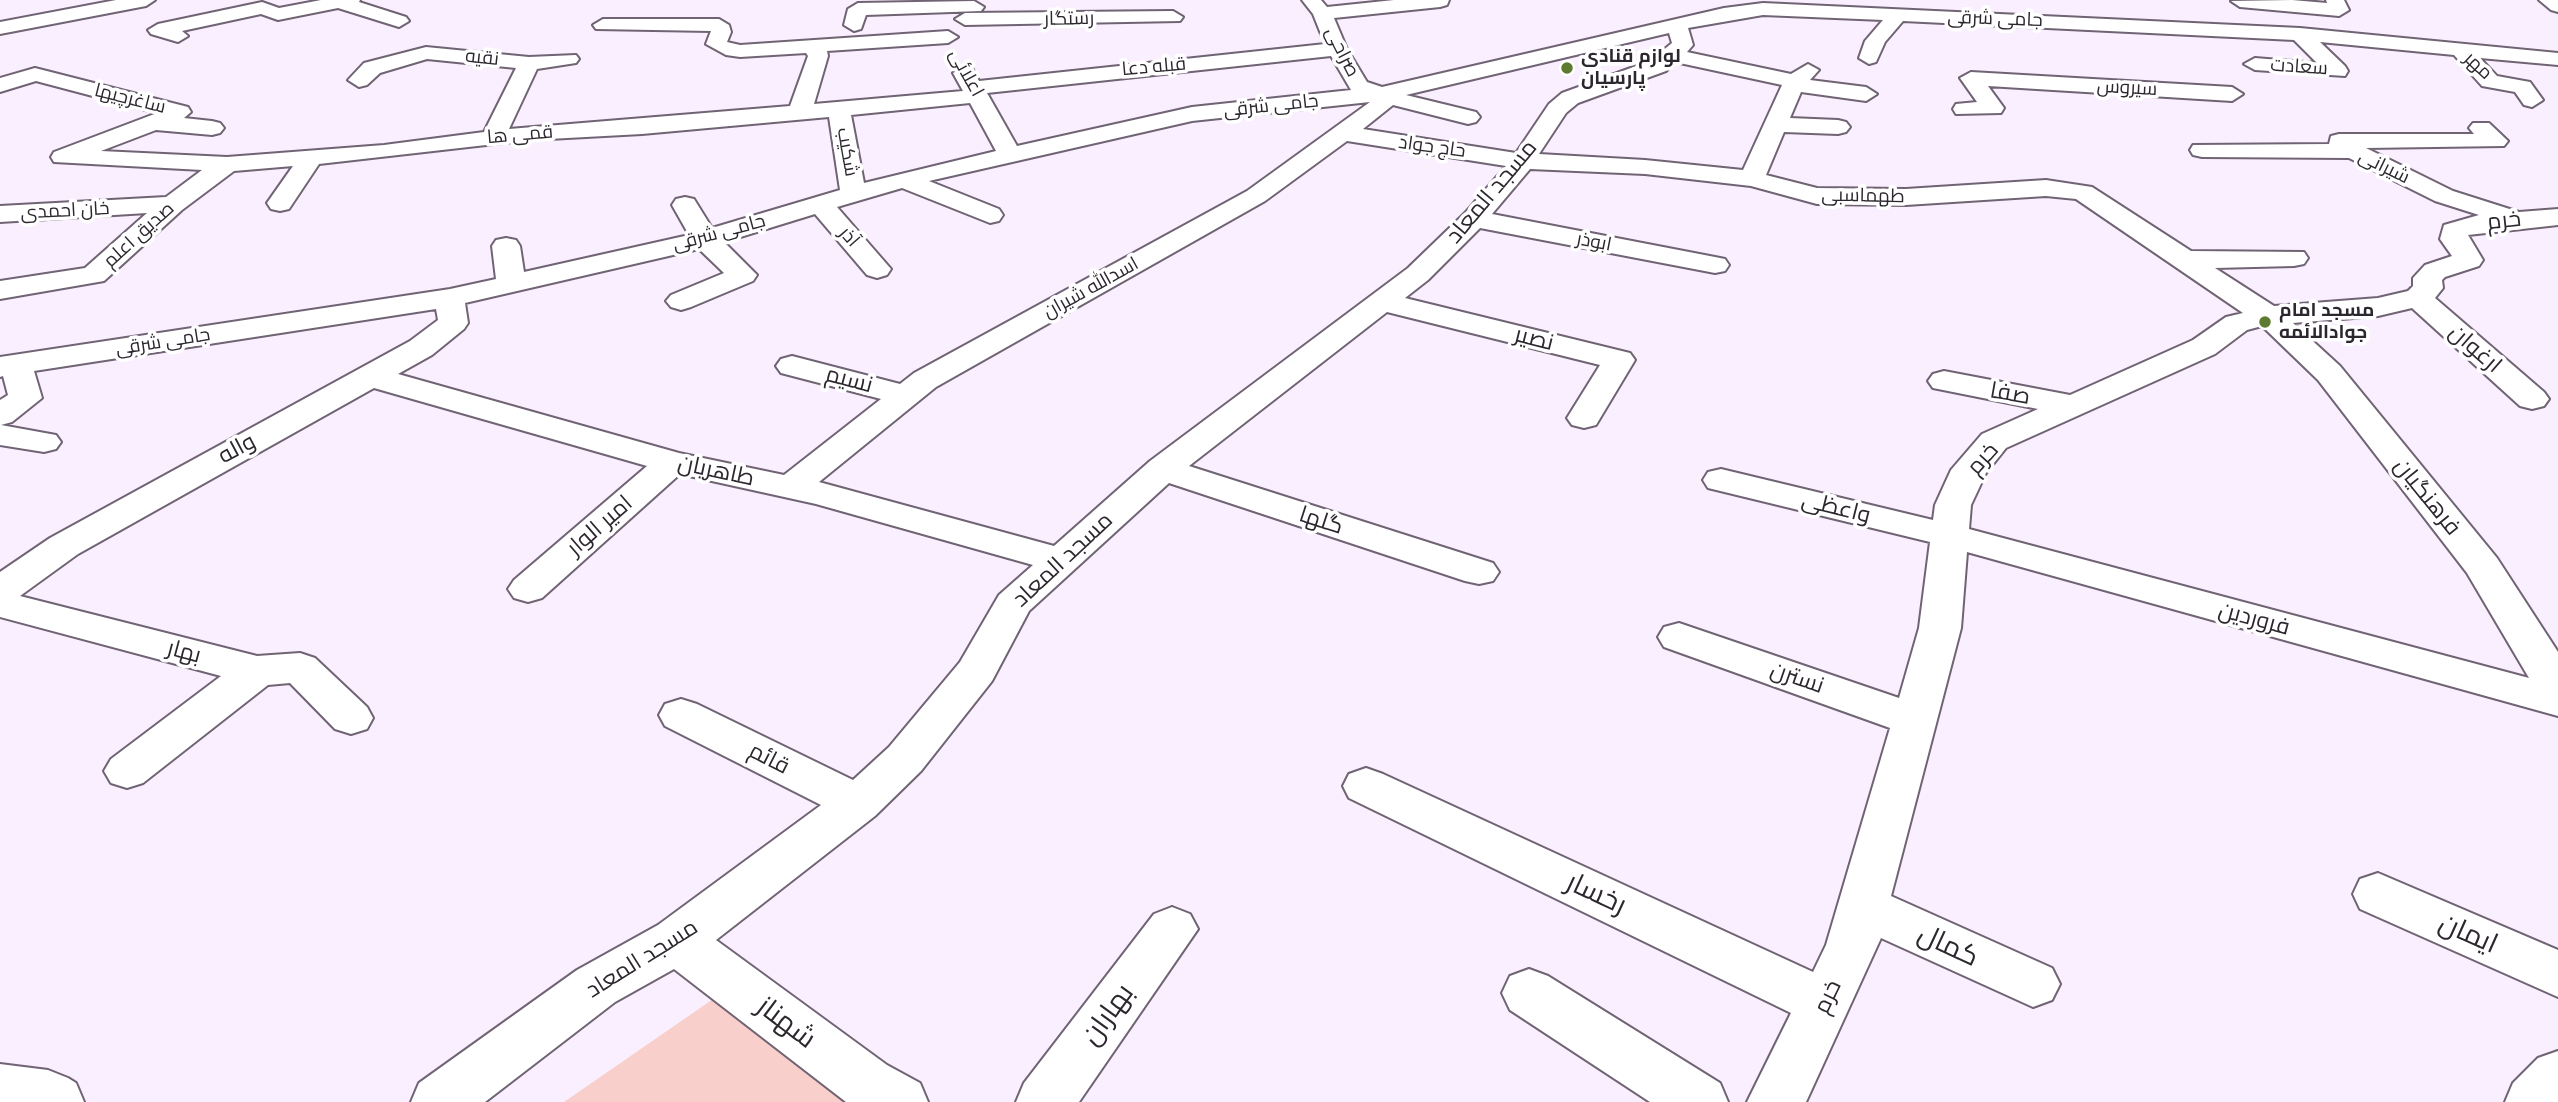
<!DOCTYPE html>
<meta charset="utf-8">
<style>
body{margin:0}
canvas{display:block;background:#faeffe}
</style>
<canvas width="2558" height="1102"></canvas>
<script>
const ctx = document.querySelector('canvas').getContext('2d');
ctx.lineJoin = 'round';
function paint(path, color) { ctx.fillStyle = color; ctx.fill(path, 'evenodd'); }
const toPath = rows => new Path2D(rows.map(r => 'M' + r).join(''));
function strokePath(path, color, width, dash) { ctx.strokeStyle = color; ctx.lineWidth = width; ctx.lineCap = dash ? 'butt' : 'round'; ctx.setLineDash(dash || []); ctx.stroke(path); }
function write(font, color, halo, rows, align = 'center') {
  ctx.font = font + ' Karla,Cairo,sans-serif'; ctx.lineWidth = 7; ctx.setLineDash([]); ctx.textBaseline = 'middle'; ctx.strokeStyle = halo; ctx.fillStyle = color; for (const [text, x, y, turn = 0] of rows) {
    ctx.save(); ctx.translate(x, y); ctx.rotate((+turn || 0) * Math.PI / 180); ctx.textAlign = isNaN(turn) ? turn : align; if (halo) ctx.strokeText(text, 0, 0); ctx.fillText(text, 0, 0); ctx.restore();
  }
}
const green = toPath([
 [716,997,844,1102,564,1102]
]);
const minor = toPath([
 [116,0,155,0,146,6,0,34,0,22,116,0],
 [321,0,360,0,359,2,406,17,409,21,399,27,338,8,278,20,261,14,182,31,188,36,178,42,151,34,148,30,158,24,262,2,279,8,321,0],
 [1302,0,1321,0,1327,7,1394,0,1449,0,1447,5,1440,7,1334,18,1347,49,1367,82,1382,87,1724,8,1763,3,2300,28,2558,53,2558,65,2480,58,2497,76,2530,82,2543,100,2532,107,2524,105,2515,92,2482,86,2454,55,2320,42,2345,66,2348,71,2345,76,2255,70,2244,64,2255,58,2317,63,2294,40,1903,21,1885,42,1876,62,1869,64,1859,58,1865,41,1883,20,1763,15,1688,28,1693,45,1687,52,1791,74,1808,64,1819,70,1810,80,1866,87,1877,94,1866,101,1801,92,1790,118,1838,120,1846,122,1850,127,1846,132,1838,134,1784,132,1766,175,1817,188,1906,189,2046,180,2092,187,2191,251,2304,252,2308,258,2304,264,2294,266,2215,268,2274,306,2378,298,2408,291,2413,286,2413,278,2425,265,2452,256,2440,239,2444,225,2479,215,2435,201,2349,158,2202,157,2193,155,2190,150,2193,145,2329,144,2331,136,2339,134,2474,134,2469,128,2473,123,2489,123,2508,141,2504,146,2366,148,2453,191,2519,212,2558,209,2558,225,2468,235,2483,260,2479,266,2445,277,2442,280,2443,288,2435,298,2544,392,2549,399,2544,406,2532,409,2520,406,2412,308,2378,316,2293,323,2340,366,2497,558,2558,652,2558,716,1967,552,1961,628,1891,896,2052,968,2060,984,2052,1000,2033,1007,1881,938,1806,1102,1747,1102,1791,1013,1349,798,1343,786,1349,774,1366,768,1383,774,1813,972,1826,945,1890,728,1664,647,1658,637,1664,627,1679,623,1899,698,1919,628,1930,542,1708,488,1703,480,1708,472,1721,469,1933,520,1935,505,1951,470,1982,434,2038,409,1933,388,1928,381,1933,374,1944,371,2070,395,2193,340,2226,317,2243,313,2076,199,2046,196,1906,205,1817,204,1751,186,1645,174,1530,169,1492,214,1715,257,1725,259,1729,265,1725,271,1715,273,1480,228,1428,280,1405,298,1630,353,1635,360,1596,425,1584,428,1572,425,1567,418,1600,365,1387,312,1189,466,1493,563,1499,572,1493,581,1479,584,1465,581,1169,483,1029,611,992,681,921,771,875,816,716,940,887,1065,920,1083,928,1102,846,1102,674,969,615,1002,485,1102,411,1102,419,1083,577,970,658,925,821,805,665,726,659,715,665,704,681,699,697,704,853,780,889,747,960,662,999,595,1033,565,816,504,680,474,542,598,528,602,514,598,508,589,514,580,647,466,374,388,78,554,20,596,257,656,300,653,315,658,367,707,373,718,367,729,351,734,335,729,290,683,268,685,143,783,127,788,111,783,104,771,111,759,221,676,0,617,0,572,50,538,410,341,438,320,436,309,34,371,42,398,12,422,1,425,56,435,61,442,56,449,44,452,0,445,0,400,8,395,3,376,0,377,0,357,450,289,496,279,492,246,496,240,506,238,516,240,520,246,524,272,689,235,672,205,676,199,685,197,694,199,712,228,840,190,829,117,642,134,530,140,319,164,289,209,280,211,271,209,267,203,293,166,234,171,182,210,104,281,0,299,0,281,85,268,147,213,0,222,0,206,166,197,202,170,54,162,51,157,54,152,157,113,36,81,0,92,0,78,35,68,188,107,191,112,184,118,212,121,220,123,224,128,220,133,212,135,156,130,101,151,227,157,384,145,484,132,516,68,427,59,380,73,367,85,359,87,348,80,364,63,426,47,529,57,576,55,579,59,576,63,537,69,509,129,790,106,808,56,806,53,740,57,726,55,706,44,711,31,596,29,593,25,603,19,719,19,729,25,731,32,727,42,740,45,948,31,958,37,948,43,827,51,828,56,814,104,963,91,953,73,964,67,972,68,979,81,1325,44,1313,14,1302,0],
 [1669,33,1672,43,1650,61,1562,93,1549,104,1516,153,1363,129,1393,105,1468,124,1476,122,1480,117,1476,112,1406,95,1669,33],
 [1331,56,1351,90,1192,107,1017,146,987,93,1331,56],
 [1675,62,1782,85,1743,170,1645,160,1539,154,1566,113,1578,103,1666,71,1675,62],
 [1370,102,1247,191,914,373,900,384,792,356,781,359,776,366,781,373,881,399,784,475,679,453,398,374,432,355,464,329,468,323,465,303,699,249,724,273,671,295,666,301,671,307,681,310,691,307,753,281,757,275,724,242,815,214,867,275,877,278,887,275,891,269,837,207,902,188,990,223,999,221,1003,215,999,209,929,181,1192,121,1370,102],
 [970,103,996,151,864,183,851,115,970,103],
 [1347,141,1506,166,1465,213,1408,268,1150,461,1054,546,819,482,936,387,1265,201,1347,141],
 [2262,326,2318,380,2467,573,2529,678,1969,529,1971,505,1986,473,2006,448,2215,354,2247,330,2262,326],
 [2292,0,2327,3,2326,0,2344,0,2349,10,2339,16,2240,7,2231,1,2292,0],
 [2539,0,2558,0,2558,12,2551,10,2539,0],
 [974,1,984,7,981,11,866,15,861,29,854,31,844,25,848,9,858,3,974,1],
 [1173,11,1183,17,1180,21,965,25,955,19,965,13,1173,11],
 [1971,72,2232,87,2243,94,2232,101,1988,86,2004,108,2001,113,1956,114,1953,109,1956,104,1977,102,1960,78,1971,72],
 [2378,873,2558,950,2558,997,2360,909,2353,894,2360,879,2378,873],
 [1172,907,1190,914,1198,929,1079,1102,1016,1102,1024,1083,1154,914,1172,907],
 [1529,969,1548,976,1720,1083,1728,1102,1650,1102,1510,1010,1502,993,1510,976,1529,969],
 [2558,1051,2558,1102,2505,1102,2513,1083,2538,1058,2558,1051],
 [0,1064,48,1070,68,1078,76,1083,84,1102,0,1102,0,1064]
]);
const markers = [
 [1567,68,7,"#5d7a2f"],
 [2265,322,7,"#5d7a2f"]
];
const farStreetnames = [
 ["رستگار",1069,19,-1],
 ["جامی شرقی",1995,19,2],
 ["صراحی",1342,52,63],
 ["نقیه",482,58,6],
 ["مهر",2478,66,43],
 ["قبله دعا",1154,67,-5],
 ["سعادت",2299,67,4],
 ["اعلائی",966,73,61],
 ["سیروس",2127,88,3],
 ["ساغرچیها",130,99,14],
 ["جامی شرقی",1271,106,-6],
 ["قمی ها",520,135,-5],
 ["حاج جواد",1432,147,8],
 ["شکیب",847,152,80],
 ["شیرانی",2384,167,26],
 ["طهماسبی",1863,196,1],
 ["خان احمدی",65,211,-3],
 ["جامی شرقی",719,233,-15],
 ["صدیق اعلم",139,235,-42],
 ["آذر",849,237,49],
 ["ابوذر",1594,242,11],
 ["اسدالله شیران",1091,288,-29],
 ["جامی شرقی",163,342,-9]
];
const farPoinames = [
 ["لوازم قنادی",1581,57],
 ["پارسیان",1581,79],
 ["مسجد امام",2279,311],
 ["جوادالائمه",2279,333]
];
const streetNames = [
 ["مسجد المعاد",1492,192,-50],
 ["خرم",2504,221,-6],
 ["نصیر",1534,339,14],
 ["ارغوان",2475,349,41],
 ["نسیم",849,380,15],
 ["صفا",2010,394,10],
 ["واله",237,449,-28],
 ["خرم",1983,459,-48],
 ["طاهریان",716,471,12],
 ["فرهنگیان",2427,497,51],
 ["واعظی",1836,508,14],
 ["گلها",1321,521,18],
 ["امیر الوار",600,526,-41],
 ["مسجد المعاد",1063,560,-43],
 ["فروردین",2254,619,15],
 ["بهار",184,652,15],
 ["نسترن",1797,678,19],
 ["قائم",769,759,27],
 ["مسجد المعاد",642,959,-32],
 ["خرم",1828,997,-64]
];
const nearStreetnames = [
 ["رخسار",1596,894,25],
 ["ایمان",2468,934,24],
 ["کمال",1948,946,25],
 ["بهاران",1108,1015,-54],
 ["شهناز",786,1023,37]
];
paint(green, '#f9cfcb');
strokePath(minor, '#706474', 4);
paint(minor, '#fff');
for (const [x, y, r, color] of markers) { const dot = new Path2D(); dot.arc(x, y, r, 0, 2 * Math.PI); ctx.fillStyle = color; ctx.fill(dot); strokePath(dot, '#fff', 2.5); }
write('19px', '#2c272e', '#fff', farStreetnames);
write('bold 19px', '#2c272e', '#fff', farPoinames, 'left');
write('23px', '#2c272e', '#fff', streetNames);
write('28px', '#2c272e', '#fff', nearStreetnames);
</script>
